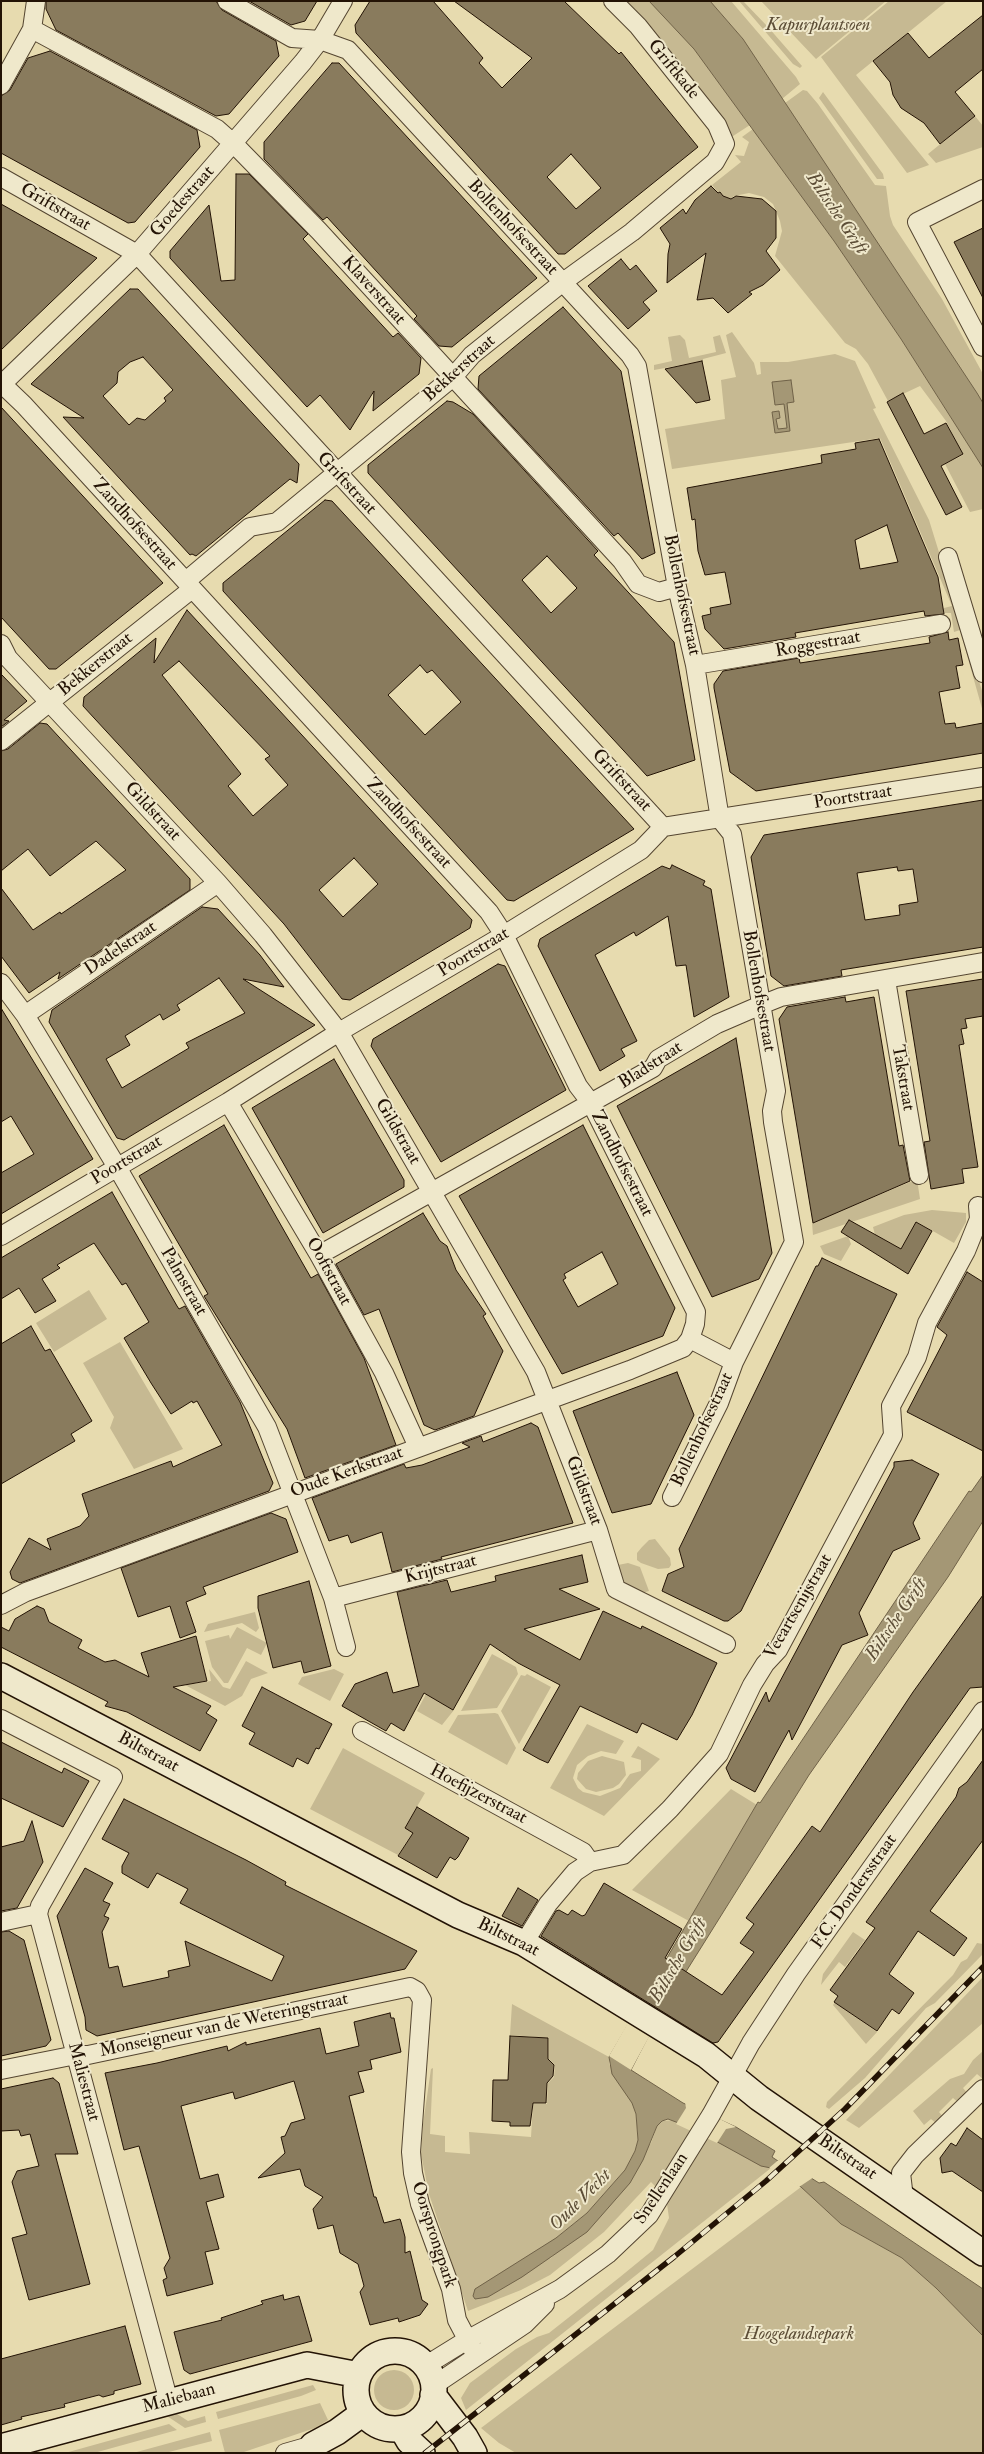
<!DOCTYPE html>
<style>
body{margin:0}
#map{position:relative;width:984px;height:2454px;overflow:hidden;background:#e7dbaf;font-family:"IM FELL Double Pica",serif}
canvas{display:block}
.frame{position:absolute;inset:0;border:2px solid #231305;pointer-events:none}
</style>
<div id="map">
<canvas width="984" height="2454"></canvas>
<div class="frame"></div>
</div>
<script>
const ctx = document.querySelector('canvas').getContext('2d');
ctx.lineJoin = 'round';
function paint(path, color) { ctx.fillStyle = color; ctx.fill(path, 'evenodd'); }
const toPath = rows => new Path2D(rows.map(r => 'M' + r).join(''));
function strokePath(path, color, width, dash) { ctx.strokeStyle = color; ctx.lineWidth = width; ctx.lineCap = dash ? 'butt' : 'round'; ctx.setLineDash(dash || []); ctx.stroke(path); }
function write(font, color, halo, rows, align = 'center') {
  ctx.font = font + ' "IM FELL Double Pica",serif'; ctx.lineWidth = 4; ctx.setLineDash([]); ctx.textBaseline = 'middle'; ctx.strokeStyle = halo; ctx.fillStyle = color; for (const [text, x, y, turn = 0] of rows) {
    ctx.save(); ctx.translate(x, y); ctx.rotate((+turn || 0) * Math.PI / 180); ctx.textAlign = isNaN(turn) ? turn : align; if (halo) ctx.strokeText(text, 0, 0); ctx.fillText(text, 0, 0); ctx.restore();
  }
}
const green = toPath([
 [626,1,649,1,657,8,694,49,750,125,730,138,722,119,697,84],
 [710,1,731,1,796,77,800,84,782,99,743,39],
 [739,1,743,1,768,27,802,66,800,68,793,64],
 [761,1,886,1,816,59],
 [889,1,947,1,856,75,929,165,907,173,821,57],
 [803,90,807,91,818,104,875,185,886,186,890,216,893,225,942,299,983,374,983,403,785,103],
 [823,92,883,174,884,179,877,179,819,98],
 [975,116,983,126,983,147,936,163,928,154],
 [753,129,834,241,901,339,983,468,983,509,970,512,945,464,963,455,946,421,920,386,888,401,868,364,856,349,845,343,775,256,782,231,780,221,773,204,764,197,749,193,734,196,726,203,712,185,741,162,735,155,744,156,749,142,742,137],
 [732,332,754,363,757,375,761,374,760,362,788,362,835,354,855,361,876,408,873,409,929,520,983,694,983,712,960,630,954,632,951,613,944,613,944,608,952,606,880,438,672,469,665,429,725,419,721,380,736,377,726,335],
 [680,335,685,340,689,358,716,352,713,337,720,335,726,353,703,359,703,361,654,370,654,365,672,361,668,337],
 [917,1179,920,1199,813,1235,812,1223],
 [932,1210,966,1213,966,1222,954,1243,917,1222,901,1249,875,1235,873,1227,904,1215],
 [848,1236,851,1244,841,1261,824,1254,820,1246],
 [89,1290,107,1319,54,1352,36,1323],
 [120,1342,183,1449,134,1469,110,1428,114,1417,83,1363],
 [655,1539,670,1558,671,1565,669,1568,658,1569,641,1563,637,1560,637,1553,642,1547,649,1540],
 [628,1563,640,1567,649,1591,642,1593,623,1583,618,1565],
 [255,1612,259,1628,256,1632,242,1623,204,1632,208,1624],
 [237,1627,267,1643,261,1655,247,1648,228,1683,224,1683,212,1667,205,1641,229,1635,230,1639],
 [492,1654,516,1667,518,1674,497,1708,461,1711],
 [246,1661,268,1673,251,1679,242,1696,225,1706,185,1685,211,1681,209,1669,223,1687,230,1689],
 [334,1669,344,1674,330,1701,298,1684,302,1677],
 [527,1674,551,1687,519,1744,501,1711,521,1675,525,1676],
 [426,1694,454,1710,442,1725,417,1711],
 [495,1713,498,1714,516,1748,507,1765,448,1732,458,1715],
 [587,1724,624,1741,616,1754,601,1751,588,1756,577,1765,573,1778,578,1788,583,1792,600,1796,620,1788,630,1774,641,1771,641,1760,631,1757,638,1746,660,1759,604,1816,550,1788],
 [343,1748,425,1793,405,1827,413,1832,398,1855,310,1809],
 [602,1756,624,1762,626,1775,619,1784,613,1788,596,1792,586,1789,577,1779,578,1773,588,1761],
 [731,1789,757,1805,689,1921,632,1890],
 [853,1932,865,1940,845,1967,839,1962,821,1985,823,1974],
 [977,1943,983,1944,983,1954,935,2003,926,2008,865,2078,829,2109,826,2107,827,2102,953,1975,961,1962,967,1959],
 [983,1977,983,2023,859,2128,846,2120],
 [835,2002,877,2032,866,2044,833,2005],
 [512,2004,609,2057,609,2064,633,2103,636,2114,638,2140,635,2151,625,2170,587,2213,556,2238,550,2259,651,2143,657,2126,662,2121,675,2120,692,2128,771,2168,466,2410,461,2398,470,2383,516,2349,537,2337,549,2333,620,2277,653,2250,669,2218,666,2197,651,2182,604,2232,550,2275,521,2290,468,2311,429,2194,421,2154,423,2124,431,2069,433,2068,430,2134,445,2136,445,2152,470,2154,469,2132,531,2137,533,2104,547,2104,548,2083,554,2077,555,2066,549,2059,549,2038,510,2035],
 [983,2051,983,2079,977,2074,963,2088,968,2094,960,2104,953,2098,939,2112,944,2118,937,2124,931,2119,924,2125,913,2111,950,2079,964,2074,973,2060],
 [801,2187,841,2224,902,2258,936,2288,983,2336,983,2453,516,2453,499,2443,481,2428],
 '374 2390a20 20 0 1 1 40 0a20 20 0 1 1-40 0Z',
 [313,2385,316,2390,301,2396,218,2419,216,2412],
 [320,2403,328,2420,315,2428,241,2453,225,2453,219,2430],
 [171,2410,188,2421,205,2416,206,2422,185,2428,164,2414],
 [169,2424,177,2430,94,2453,65,2453],
 [210,2432,212,2441,165,2453,133,2453]
]);
const water = toPath([
 [649,1,710,1,743,39,977,393,983,403,983,468,901,339,834,241,694,49,649,1],
 [791,380,794,402,787,403,790,431,775,433,772,412,779,411,780,418,776,419,778,429,787,428,784,404,775,405,772,382,791,380],
 [983,1475,983,1521,948,1577,809,1775,662,2010,631,2070,683,2103,736,2127,775,2151,772,2157,778,2161,781,2159,819,2183,824,2182,983,2289,983,2336,936,2288,902,2258,841,2224,801,2187,771,2168,761,2166,692,2128,668,2119,662,2121,657,2126,643,2160,630,2183,587,2232,522,2277,488,2297,475,2299,473,2296,475,2289,556,2238,587,2213,625,2170,635,2151,638,2140,636,2114,632,2103,612,2074,609,2057,758,1802,760,1803,969,1491,971,1492,983,1475]
]);
const pier = toPath([
 [642,1998,663,2011,631,2070,609,2056],
 [685,2102,736,2127,726,2129,717,2143,676,2124,686,2108],
 [782,2157,795,2164,814,2177,799,2187,769,2168]
]);
const building = toPath([
 [46,1,216,1,222,10,276,41,279,56,229,114,216,116,56,30,46,9,46,1],
 [249,1,317,1,305,21,291,25,249,1],
 [370,1,433,1,483,58,479,63,502,88,532,58,454,1,564,1,619,54,621,52,698,147,565,254,558,254,356,33,355,25,370,1],
 [571,154,601,188,576,209,547,177,571,154],
 [983,15,983,69,955,92,975,116,940,144,924,123,901,108,893,95,890,82,873,61,908,33,929,58,983,15],
 [50,51,197,130,200,147,135,222,128,223,1,153,1,96,10,90,28,58,50,51],
 [332,63,339,63,537,278,452,347,439,346,414,319,417,316,327,217,323,220,264,159,264,142,332,63],
 [236,174,249,174,308,234,303,239,393,337,398,333,421,358,419,374,373,411,374,391,350,430,320,395,307,407,170,258,170,251,209,205,221,281,235,280,236,174],
 [711,186,718,193,720,192,723,196,731,199,736,196,762,199,776,211,776,238,766,251,780,270,763,285,749,292,752,294,728,313,713,298,697,300,706,253,667,283,668,254,670,244,660,228,683,209,686,214,695,200,711,186],
 [1,204,97,258,1,350,1,204],
 [983,228,983,298,954,242,983,228],
 [621,259,630,270,636,265,657,291,643,302,650,310,628,329,588,286,621,259],
 [130,289,138,289,299,464,297,483,290,479,196,556,192,554,190,555,63,417,84,418,31,384,130,289],
 [143,357,173,390,164,398,166,401,145,420,137,418,129,425,103,396,117,383,118,372,130,362,143,357],
 [563,307,621,371,655,553,642,559,618,533,614,536,478,389,479,376,563,307],
 [702,361,710,400,696,403,665,369,702,361],
 [903,393,924,434,946,423,963,454,941,466,962,507,946,515,887,402,903,393],
 [447,401,453,402,473,414,598,551,594,555,674,642,695,760,647,776,368,473,368,465,447,401],
 [547,556,577,588,551,613,522,580,547,556],
 [1,407,163,583,56,669,49,669,1,617,1,407],
 [879,439,938,577,944,614,925,616,924,611,795,633,796,637,724,649,705,629,702,616,711,614,710,608,731,604,725,572,705,575,698,551,695,519,692,520,687,488,822,463,821,455,856,449,855,443,879,439],
 [887,525,898,562,860,569,855,540,887,525],
 [325,500,332,501,634,829,514,901,507,900,223,591,223,583,325,500],
 [420,665,427,673,432,670,461,702,425,735,388,695,420,665],
 [187,610,472,920,470,928,350,1000,342,999,284,924,83,706,84,697,156,638,154,663,187,610],
 [179,661,270,756,265,759,288,785,253,816,228,786,241,774,162,675,179,661],
 [354,858,378,884,343,917,319,890,354,858],
 [948,632,949,640,958,638,963,665,956,666,960,688,939,692,945,724,955,723,956,728,983,723,983,753,756,791,730,772,714,688,714,684,723,671,799,658,800,663,930,643,929,637,948,632],
 [1,674,27,701,4,720,9,721,1,727,1,674],
 [40,723,47,724,190,879,190,890,58,979,60,972,29,993,1,956,1,888,33,930,60,912,61,914,126,870,96,841,50,876,28,849,1,871,1,751,8,749,40,723],
 [983,800,983,947,841,970,842,976,784,986,771,976,751,857,764,835,983,800],
 [897,867,898,871,913,869,918,902,899,905,900,915,865,920,857,873,897,867],
 [672,865,705,881,703,885,711,889,729,997,694,1017,686,965,676,966,668,916,636,936,634,932,595,955,637,1041,621,1049,625,1056,600,1071,538,946,540,939,662,866,670,869,672,865],
 [202,907,218,909,260,955,284,987,243,979,315,1025,124,1140,117,1138,49,1022,52,1010,202,907],
 [219,978,245,1013,186,1043,189,1048,122,1088,106,1059,130,1045,125,1036,160,1014,163,1020,180,1010,177,1005,219,978],
 [498,964,505,966,566,1090,441,1162,371,1046,373,1039,498,964],
 [983,979,983,1016,965,1019,967,1028,961,1029,964,1044,959,1045,978,1167,962,1169,964,1183,931,1189,924,1142,930,1141,906,991,983,979],
 [845,997,846,1002,874,997,899,1146,903,1145,910,1181,813,1223,779,1019,787,1007,845,997],
 [1,1008,93,1159,1,1214,1,1173,34,1154,11,1116,1,1122,1,1008],
 [736,1038,772,1253,759,1279,712,1297,617,1106,736,1038],
 [334,1059,404,1180,404,1187,323,1233,252,1108,334,1059],
 [224,1125,311,1278,318,1274,364,1358,396,1445,305,1478,287,1429,204,1296,208,1294,139,1176,224,1125],
 [583,1125,675,1308,663,1336,562,1374,459,1196,583,1125],
 [602,1252,618,1284,578,1307,563,1280,566,1278,564,1274,602,1252],
 [112,1192,177,1306,179,1309,185,1306,240,1402,273,1483,269,1491,20,1583,12,1579,10,1572,29,1538,51,1550,47,1539,80,1526,89,1516,82,1494,171,1461,173,1467,222,1445,197,1401,193,1403,192,1401,171,1414,151,1383,124,1338,149,1322,126,1283,122,1285,94,1243,57,1265,60,1268,42,1279,56,1301,35,1313,19,1288,1,1299,1,1258,112,1192],
 [423,1213,440,1241,447,1246,456,1270,486,1314,483,1316,503,1351,474,1416,435,1430,424,1425,379,1309,364,1315,336,1264,423,1213],
 [849,1220,901,1249,916,1222,932,1231,908,1274,841,1232,849,1220],
 [822,1258,897,1294,741,1611,728,1621,724,1621,662,1591,668,1574,684,1567,679,1549,816,1266,818,1266,822,1258],
 [967,1272,983,1282,983,1451,907,1412,947,1335,937,1327,967,1272],
 [31,1326,45,1351,50,1349,92,1421,71,1434,75,1441,1,1484,1,1344,31,1326],
 [677,1372,694,1415,651,1504,612,1513,573,1411,677,1372],
 [531,1423,538,1427,573,1523,441,1557,442,1559,392,1572,382,1532,351,1543,348,1535,329,1541,312,1498,404,1464,406,1468,422,1465,470,1447,462,1443,481,1436,483,1442,531,1423],
 [912,1460,939,1474,913,1523,920,1539,893,1551,859,1613,868,1635,842,1645,792,1740,789,1730,755,1792,731,1779,726,1768,766,1692,769,1702,894,1467,894,1462,912,1460],
 [271,1513,286,1519,298,1552,203,1587,206,1594,186,1602,196,1632,180,1638,170,1606,138,1617,121,1568,271,1513],
 [582,1555,588,1582,559,1589,600,1609,524,1629,580,1660,603,1611,641,1629,642,1626,717,1663,692,1715,677,1740,642,1723,637,1733,580,1706,548,1763,539,1759,523,1750,560,1685,518,1663,490,1644,453,1710,424,1693,404,1731,391,1723,386,1731,342,1706,355,1684,387,1672,393,1693,419,1686,397,1592,447,1580,451,1592,496,1581,495,1576,582,1555],
 [309,1581,331,1666,304,1673,301,1661,273,1668,258,1608,258,1596,309,1581],
 [983,1595,983,1687,970,1688,718,2042,713,2043,541,1936,556,1911,559,1910,568,1915,572,1910,582,1916,585,1915,604,1883,682,1929,665,1958,722,1995,754,1952,740,1943,754,1924,746,1918,812,1826,820,1832,913,1692,983,1595],
 [37,1606,44,1609,49,1622,82,1640,78,1648,105,1662,115,1660,149,1677,141,1653,196,1636,207,1681,173,1687,211,1706,206,1713,217,1720,200,1751,127,1712,105,1706,108,1702,1,1647,1,1627,9,1631,15,1619,37,1606],
 [262,1687,332,1724,319,1749,316,1748,308,1764,297,1758,293,1767,249,1744,255,1733,242,1726,262,1687],
 [1,1742,62,1773,64,1768,89,1781,63,1827,1,1798,1,1742],
 [983,1760,983,1840,930,1911,967,1938,954,1956,918,1931,889,1974,914,1993,899,2014,892,2009,877,2031,834,2002,838,1996,830,1990,875,1928,866,1922,956,1797,959,1788,967,1782,983,1760],
 [124,1799,246,1860,286,1882,285,1885,417,1951,405,1969,97,2036,86,2030,85,2017,57,1916,85,1868,113,1883,103,1901,110,1904,104,1916,109,1918,102,1932,109,1968,118,1966,123,1987,169,1977,168,1971,190,1966,185,1941,272,1981,284,1956,180,1903,188,1889,157,1873,148,1888,122,1873,122,1866,129,1853,102,1839,124,1799],
 [417,1807,469,1838,458,1857,455,1860,450,1857,437,1878,398,1856,413,1833,405,1828,417,1807],
 [32,1821,43,1862,17,1908,1,1911,1,1847,24,1841,32,1821],
 [518,1888,538,1900,522,1926,502,1916,518,1888],
 [9,1931,24,1940,51,2040,46,2046,1,2056,1,1932,9,1931],
 [390,2013,391,2018,394,2018,401,2052,370,2060,372,2069,358,2072,364,2092,349,2096,374,2197,376,2197,384,2223,400,2219,401,2222,405,2237,405,2253,410,2251,422,2300,428,2304,420,2315,399,2322,398,2318,370,2325,360,2292,364,2286,358,2264,340,2253,333,2225,318,2229,313,2209,323,2197,305,2186,300,2169,258,2178,285,2153,281,2137,285,2136,291,2123,305,2119,294,2081,235,2099,233,2092,181,2106,200,2179,218,2174,224,2197,206,2202,219,2249,205,2252,213,2284,167,2296,163,2280,167,2278,164,2268,170,2258,139,2146,124,2150,105,2073,157,2063,227,2046,228,2051,246,2042,246,2045,320,2028,326,2054,359,2046,354,2022,390,2013],
 [510,2036,548,2038,548,2059,554,2065,553,2076,547,2083,546,2103,533,2103,530,2126,510,2126,510,2122,492,2121,493,2080,508,2080,510,2036],
 [53,2078,59,2083,78,2154,55,2154,90,2284,29,2300,12,2238,27,2234,12,2182,17,2171,39,2166,30,2134,21,2136,19,2130,1,2131,1,2089,53,2078],
 [967,2128,983,2140,983,2192,952,2171,942,2173,940,2158,951,2143,956,2146,967,2128],
 [283,2295,284,2300,299,2296,312,2341,190,2374,184,2370,174,2332,222,2320,221,2318,263,2304,261,2301,283,2295],
 [125,2326,141,2384,114,2391,114,2394,103,2397,99,2395,64,2404,65,2407,21,2417,22,2419,1,2425,1,2359,125,2326]
]);
const street = toPath([
 [227,1,292,38,320,40,348,50,630,355,637,366,677,587,695,665,720,819,732,834,776,1091,772,1111,773,1122,794,1242,734,1362,719,1403,672,1497],
 [32,29,217,129,234,144,319,231,622,561,638,584,659,592,677,587],
 [1,85,32,29,36,1],
 [1,177,137,254,663,827],
 [983,189,917,222,983,347],
 [1,383,24,405,489,912,504,935,578,1086,591,1103,696,1312,695,1324,690,1339,683,1348,630,1370,26,1592,1,1605],
 [1,385,137,254,303,62,320,40,343,1],
 [948,557,983,673],
 [186,581,250,527,277,522,453,377,472,355,563,282,632,232,715,162,725,144,717,125,638,26,613,1],
 [1,644,8,658,218,883,263,935,339,1032,536,1372,598,1530,616,1589,726,1644],
 [695,665,941,624],
 [1,741,192,589],
 [886,980,919,1175],
 [1,983,25,1015,117,1167,267,1427,333,1598],
 [25,1015,218,883],
 [228,1102,319,1255,384,1373,418,1447],
 [1,1236,228,1102,339,1032,504,935,641,850,663,827,983,777],
 [319,1255,653,1068,658,1059,717,1024,761,1005,781,997,983,962],
 [690,1339,734,1362],
 [346,1647,333,1598,598,1530],
 [1,1719,113,1777,40,1906,38,1914,169,2402],
 [362,1731,583,1852,590,1862],
 [1,1922,38,1914],
 [524,1943,548,1904,575,1872,590,1862,623,1855,670,1809,719,1754,752,1685,765,1664,778,1650,893,1435,891,1406,917,1357,927,1323,966,1251,979,1219,978,1206],
 [1,2070,76,2055,88,2055,410,1987,417,1991,422,2000,411,2152,413,2173,420,2204,451,2289,457,2320,476,2356],
 [904,2198,901,2173,915,2155,983,2089],
 [425,2366,467,2340,560,2289,608,2254,649,2215,711,2115,751,2043,796,1974,983,1711],
 [433,2386,525,2324,545,2304],
 [285,2453,313,2445]
]);
const secondary = toPath([
 [1,1676,458,1915,524,1943,706,2055,759,2098,983,2253],
 '356 2390a39 39 0 1 1 78 0a39 39 0 1 1-78 0Z',
 [433,2395,465,2437,474,2453],
 [402,2429,409,2441,422,2453],
 [1,2447,307,2365,359,2375],
 [312,2453,313,2445,337,2432,363,2413]
]);
const rail = toPath([
 [425,2453,674,2257,766,2181,845,2109,983,1967]
]);
const parkNames = [
 ["Kapurplantsoen",818,26],
 ["Hoogelandsepark",799,2335]
];
const streetNames = [
 ["Griftkade",673,70,51],
 ["Goedestraat",183,202,-49],
 ["Griftstraat",55,208,30],
 ["Bollenhofsestraat",512,228,47],
 ["Klaverstraat",373,291,48],
 ["Bekkerstraat",460,369,-42],
 ["Griftstraat",346,484,47],
 ["Zandhofsestraat",134,525,48],
 ["Bollenhofsestraat",681,595,78],
 ["Roggestraat",818,645,-10],
 ["Bekkerstraat",96,665,-39],
 ["Griftstraat",621,781,47],
 ["Poortstraat",853,798,-9],
 ["Gildstraat",152,812,47],
 ["Zandhofsestraat",408,824,47],
 ["Dadelstraat",121,949,-34],
 ["Poortstraat",474,953,-31],
 ["Bollenhofsestraat",758,991,80],
 ["Bladstraat",651,1066,-33],
 ["Takstraat",902,1078,80],
 ["Gildstraat",397,1132,60],
 ["Poortstraat",127,1161,-31],
 ["Zandhofsestraat",621,1164,63],
 ["Ooftstraat",328,1272,61],
 ["Palmstraat",183,1282,60],
 ["Bollenhofsestraat",703,1430,-65],
 ["Oude Kerkstraat",347,1473,-20],
 ["Gildstraat",583,1491,69],
 ["Krijtstraat",441,1570,-14],
 ["Veeartsenijstraat",799,1607,-60],
 ["Biltstraat",148,1753,28],
 ["Hoefijzerstraat",478,1795,28],
 ["F.C. Dondersstraat",855,1892,-55],
 ["Biltstraat",508,1938,26],
 ["Monseigneur van de Weteringstraat",224,2026,-12],
 ["Maliestraat",83,2082,75],
 ["Biltstraat",847,2158,34],
 ["Snellenlaan",662,2189,-56],
 ["Oorsprongpark",433,2235,72],
 ["Maliebaan",179,2399,-15]
];
const waterNames = [
 ["Biltsche Grift",836,214,56],
 ["Biltsche Grift",897,1620,-56],
 ["Biltsche Grift",679,1961,-59],
 ["Oude Vecht",581,2201,-45]
];
paint(green, '#c6b992');
paint(water, '#a49775');
strokePath(water, '#706248', 1);
paint(pier, '#e7dbaf');
paint(building, '#897b5d');
strokePath(building, '#231305', 1);
strokePath(street, '#544530', 20);
strokePath(secondary, '#231305', 28);
strokePath(street, '#efe8cb', 18);
strokePath(secondary, '#efe8cb', 25);
strokePath(rail, '#231305', 5.5);
strokePath(rail, '#efe8cb', 4, [11]);
write('italic 18px', '#5c4d36', '#efe8cb', parkNames);
write('18px', '#231305', '#efe8cb', streetNames);
write('italic 19px', '#5d4e37', '#efe8cb', waterNames);
</script>
